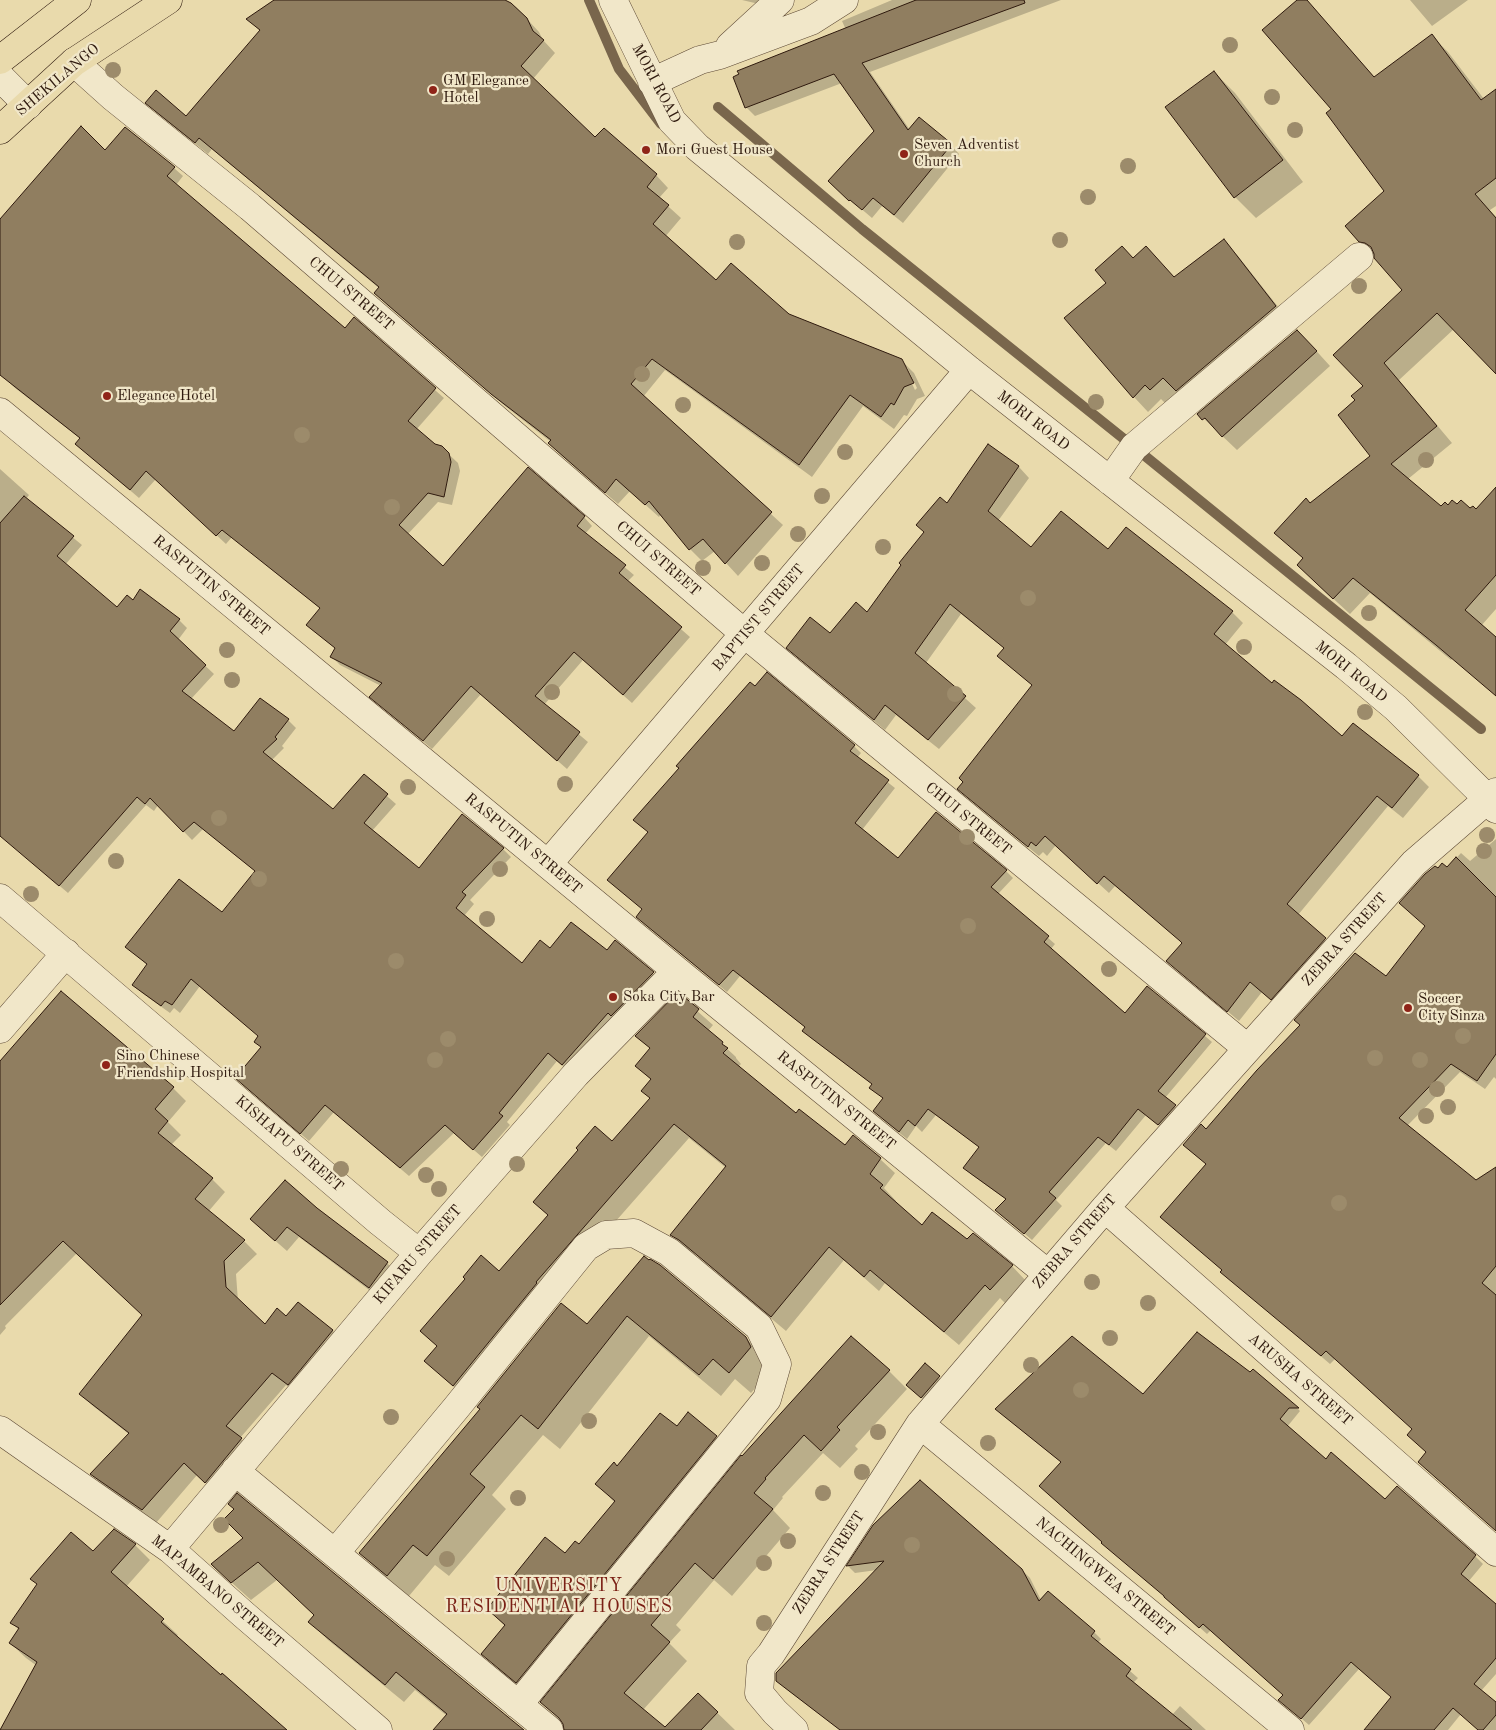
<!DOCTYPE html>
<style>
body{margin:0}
canvas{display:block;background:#e9daac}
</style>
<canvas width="1496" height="1730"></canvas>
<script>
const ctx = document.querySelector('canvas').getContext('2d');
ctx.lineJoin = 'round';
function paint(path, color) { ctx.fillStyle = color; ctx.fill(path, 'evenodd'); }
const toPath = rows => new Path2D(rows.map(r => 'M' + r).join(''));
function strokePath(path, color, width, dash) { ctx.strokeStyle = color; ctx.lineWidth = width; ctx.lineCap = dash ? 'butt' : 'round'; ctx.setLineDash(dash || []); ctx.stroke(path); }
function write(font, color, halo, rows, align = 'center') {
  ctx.font = font + ' "Old Standard TT",serif'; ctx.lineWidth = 4.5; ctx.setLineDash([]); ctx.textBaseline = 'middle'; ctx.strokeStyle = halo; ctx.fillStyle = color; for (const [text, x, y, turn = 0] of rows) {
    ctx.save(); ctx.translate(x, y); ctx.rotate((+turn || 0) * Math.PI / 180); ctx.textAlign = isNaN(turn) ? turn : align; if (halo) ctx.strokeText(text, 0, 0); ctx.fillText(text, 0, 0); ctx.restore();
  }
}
const shadow = toPath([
 [276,0,501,0,516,7,539,32,543,40,555,53,533,79,595,139,656,175,668,188,659,198,681,218,665,237,716,281,789,315,901,360,914,373,925,396,917,399,907,416,904,415,894,429,863,406,812,477,665,370,643,397,783,525,738,576,715,551,702,561,690,549,661,514,659,517,630,491,618,504,562,456,550,443,551,442,505,406,388,306,376,293,380,289,212,149,208,154,159,115,147,103,186,118,260,31,248,19],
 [904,367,907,367,917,388,915,390],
 [742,0,771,0,759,4],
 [892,0,1061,0,870,72,910,130,951,145,959,154,903,223,882,206,872,218,839,190,875,131,842,83,755,116,746,107,846,30,842,21],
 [1299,0,1306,0,1318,13,1375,78,1432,36,1448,52,1484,99,1496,90,1496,206,1490,210,1496,217,1496,373,1454,329,1399,380,1452,443,1408,479,1441,508,1457,506,1476,510,1496,501,1496,609,1451,660,1370,593,1350,614,1314,581,1304,559,1292,549,1310,504,1371,456,1357,400,1365,386,1404,290,1375,256,1360,241,1386,191,1333,109],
 [1410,0,1468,0,1432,26],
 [1214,72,1235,93,1303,182,1256,218,1235,197],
 [105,152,174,168,183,176,176,185,345,330,354,319,444,398,416,430,434,445,441,447,458,463,460,471,452,505,438,502,407,535,444,568,584,517,592,526,585,534,634,575,627,582,690,637,632,703,583,660,544,705,588,742,567,769,481,694,432,749,380,705,381,686,340,665,332,657,336,649,308,625,321,609,232,537,226,544,156,479,139,498,76,444,81,439,15,388,6,379,0,367,0,221],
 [1223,241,1238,256,1290,322,1166,404,1161,399,1148,412,1134,397,1108,283,1146,247,1174,278],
 [1311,345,1330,366,1237,450,1199,414],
 [988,446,1019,467,1029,478,998,521,1031,548,1109,550,1232,612,1243,623,1225,645,1272,684,1342,738,1418,776,1429,787,1403,818,1388,806,1298,915,1335,950,1282,1009,1262,992,1239,1021,1168,961,1183,943,1115,886,1109,893,1056,845,1047,856,1043,852,1039,856,969,799,959,788,1033,686,999,656,1005,649,961,614,926,663,976,708,939,749,896,715,885,730,798,658,788,648,830,634,867,614],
 [0,469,29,495,26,499,82,545,65,565,117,609,133,602,179,620,187,628,178,640,214,674,191,699,235,733,288,720,296,728,282,746,284,748,271,761,334,811,364,776,396,804,372,831,419,870,462,815,503,849,511,857,470,900,474,904,464,916,523,965,550,950,607,952,616,942,661,981,570,1073,557,1061,507,1122,510,1125,482,1157,454,1133,409,1176,334,1112,309,1141,245,1086,262,1048,256,1042,260,1037,200,986,180,1013,174,1008,170,1013,142,993,134,985,148,966,127,947,222,914,256,872,203,829,192,840,158,805,154,811,146,805,68,893,28,859,0,826],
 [854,746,861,753,857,758,895,788,862,830,898,859,1006,871,1013,878,998,894,1055,944,1051,949,1125,1014,1148,988,1212,1042,1165,1098,1182,1113,1166,1131,1146,1115,1116,1151,1106,1143,1056,1200,1062,1206,1032,1240,997,1210,1007,1200,972,1175,965,1168,980,1148,936,1115,922,1132,916,1126,907,1139,881,1118,884,1099,871,1088,873,1085,811,1038,804,1031,806,1028,740,976,727,992,644,924],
 [1496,839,1496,1079,1494,1077,1485,1089,1460,1072,1407,1126,1476,1181,1496,1169,1496,1531,1427,1453,1414,1430,1335,1359,1330,1364,1222,1272,1223,1270,1207,1165,1184,1145,1207,1130,1386,978,1426,926,1438,870,1447,868,1461,853,1470,861],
 [61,992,173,1088,186,1101,168,1122,181,1135,171,1145,212,1179,225,1192,208,1212,244,1241,257,1254,236,1274,238,1301,265,1326,287,1318,298,1304,333,1331,345,1344,301,1397,286,1385,240,1438,254,1452,219,1495,197,1475,156,1523,104,1486,91,1474,130,1435,93,1406,80,1394,143,1315,77,1253,5,1326,6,1328,0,1335,0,1063],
 [678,994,713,1025,708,1031,736,1057,736,1058,741,1064,738,1067,796,1114,845,1147,880,1159,895,1173,884,1188,896,1201,894,1202,922,1226,967,1241,973,1235,1012,1266,1026,1281,1005,1303,1000,1298,959,1345,885,1283,879,1291,844,1260,786,1331,695,1254,686,1249,672,1235,726,1168,689,1138,549,1297,468,1400,426,1361,549,1216,535,1202,612,1143,651,1098,651,1080,637,1066,651,1049,637,1036],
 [316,1209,387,1263,399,1275,381,1299,299,1237,287,1251,263,1230],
 [644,1258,746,1338,767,1360,772,1369,751,1393,735,1379,721,1396,649,1336,560,1449,543,1435,492,1495,506,1509,449,1576,435,1565,409,1596,382,1574,360,1553,587,1325],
 [925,1365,946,1384,929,1404,914,1392],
 [889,1371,907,1389,855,1446,858,1449,840,1468,823,1453,782,1497,783,1498,773,1510,790,1528,732,1596,714,1580,676,1625,681,1630,669,1643,687,1661,643,1710,665,1728,698,1694,735,1730,565,1730,565,1725,542,1702,741,1457],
 [1143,1395,1293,1404,1300,1411,1287,1427,1326,1460,1385,1501,1397,1487,1475,1556,1483,1564,1468,1582,1496,1606,1496,1674,1481,1691,1496,1703,1496,1730,1479,1730,1461,1714,1448,1730,1365,1730,1392,1697,1359,1669,1309,1725,1288,1707,1284,1695,1211,1630,1207,1634,1173,1604,1062,1463,1004,1416],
 [677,1427,716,1437,737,1458,538,1703,504,1675,483,1653,505,1626,488,1609,579,1546,615,1503,597,1484,618,1467],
 [874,1526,1022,1570,1030,1578,1041,1600,1094,1632,1101,1639,1098,1643,1138,1678,1133,1683,1172,1715,1180,1706,1206,1730,840,1730,785,1688,777,1680,877,1570,855,1573,848,1566],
 [114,1530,135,1545,150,1560,126,1587,178,1635,176,1637,285,1730,1,1730,37,1666,26,1658,10,1643,19,1630,12,1623,93,1553],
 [245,1538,522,1730,434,1730,447,1716,415,1690,404,1702,328,1640,310,1622,315,1616,277,1580,251,1600,231,1582]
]);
const stream = toPath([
 [589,0,619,69,661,124],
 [718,107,862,229,1134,447,1481,729]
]);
const building = toPath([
 [274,0,505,0,511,3,527,18,533,31,544,40,521,66,595,137,604,128,657,174,647,187,669,205,653,224,716,280,731,263,789,314,902,359,914,383,904,387,894,405,891,403,881,417,850,395,799,465,652,359,631,384,772,512,725,564,703,539,689,550,649,501,645,505,616,479,605,493,548,443,551,440,491,394,374,293,379,287,199,138,195,143,145,103,156,90,186,116,260,30,246,19,274,0],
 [916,0,1024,0,1025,3,862,63,908,130,919,117,952,144,894,215,873,198,862,210,850,200,849,201,828,181,874,131,834,74,745,108,733,77,739,74,737,71,916,0],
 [1297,0,1307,0,1374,77,1432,34,1481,100,1496,89,1496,178,1475,194,1496,218,1496,374,1437,313,1384,363,1437,426,1391,464,1441,506,1445,502,1448,505,1452,500,1457,504,1461,500,1470,508,1473,506,1476,509,1496,487,1496,575,1465,610,1496,637,1496,696,1436,645,1353,578,1333,599,1297,565,1303,558,1274,533,1306,498,1310,503,1370,456,1338,415,1355,400,1351,396,1363,386,1333,355,1402,290,1374,258,1374,254,1371,247,1365,243,1359,242,1345,226,1384,191,1326,113,1331,109,1262,30,1297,0],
 [1214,71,1283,160,1234,198,1165,107,1214,71],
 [81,126,105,150,125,127,175,167,167,176,345,328,354,317,436,388,408,421,435,444,442,446,449,453,451,462,444,497,428,493,399,525,443,566,528,467,585,516,577,526,626,565,619,573,682,627,623,695,574,652,535,696,580,732,557,761,471,686,423,741,369,697,382,683,330,657,335,648,306,625,320,608,222,530,216,536,146,471,130,490,75,444,80,438,0,375,0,219,81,126],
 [1224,239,1276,306,1176,391,1163,378,1150,390,1145,385,1133,398,1064,318,1106,283,1095,270,1122,246,1133,258,1146,246,1174,277,1224,239],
 [1297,330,1317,351,1222,437,1205,418,1202,420,1197,414,1297,330],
 [988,444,1019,466,988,511,1031,547,1061,511,1108,549,1126,527,1233,611,1214,634,1272,683,1274,680,1301,700,1342,736,1353,723,1419,775,1392,808,1377,796,1287,904,1326,938,1271,1000,1250,982,1227,1012,1166,961,1182,943,1180,941,1104,876,1097,884,1045,836,1036,846,1031,842,1028,847,957,789,963,782,959,778,1032,685,997,656,1004,648,950,604,915,653,966,696,928,740,885,705,874,720,786,648,810,617,830,633,856,602,867,612,901,565,899,563,924,532,916,525,940,497,947,503,988,444],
 [24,496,74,536,57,556,117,607,127,595,133,600,140,589,180,619,170,631,206,665,182,691,234,731,260,698,289,719,275,737,277,739,263,752,333,809,364,774,388,794,364,823,419,868,462,814,504,848,462,892,466,895,456,908,522,963,540,940,550,948,571,922,607,950,615,940,654,972,611,1016,608,1013,562,1065,548,1053,499,1113,503,1116,473,1150,445,1125,400,1168,325,1105,300,1134,235,1078,261,1047,254,1042,258,1036,191,979,172,1005,165,1001,161,1006,132,985,147,964,125,947,179,879,222,912,255,871,194,822,183,832,150,798,145,804,137,797,59,886,0,836,0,523,24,496],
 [767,672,855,745,850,751,889,780,855,823,898,858,936,812,1007,870,991,887,1049,936,1044,942,1125,1013,1147,986,1206,1034,1158,1091,1176,1105,1158,1125,1138,1109,1109,1145,1098,1137,1049,1192,1056,1198,1024,1234,995,1210,1006,1199,963,1168,979,1147,928,1109,915,1126,908,1120,899,1132,873,1111,883,1098,869,1088,872,1084,802,1031,805,1027,733,970,719,985,636,917,642,909,607,880,648,832,633,820,679,768,676,766,750,682,755,686,767,672],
 [1456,857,1496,897,1496,1054,1477,1081,1451,1064,1399,1118,1476,1180,1496,1167,1496,1266,1482,1283,1496,1295,1496,1531,1418,1462,1426,1452,1407,1435,1412,1429,1326,1351,1321,1356,1220,1272,1222,1270,1160,1217,1206,1164,1183,1145,1201,1124,1206,1129,1257,1070,1300,1025,1294,1020,1355,953,1386,976,1425,926,1399,903,1425,874,1435,866,1438,868,1442,863,1447,867,1456,857],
 [61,991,174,1087,155,1109,168,1121,158,1133,213,1178,195,1199,245,1240,224,1261,226,1287,265,1324,277,1308,286,1316,298,1302,333,1330,288,1385,272,1373,226,1426,242,1438,205,1483,184,1463,142,1510,90,1474,129,1433,79,1394,142,1315,63,1241,0,1305,0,1061,61,991],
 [678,992,699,1009,693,1017,723,1042,722,1044,728,1048,723,1053,796,1113,799,1109,845,1145,853,1135,881,1158,870,1174,883,1185,880,1188,922,1225,932,1212,967,1239,973,1233,1013,1265,990,1290,985,1285,944,1332,870,1270,864,1277,829,1247,771,1317,679,1240,670,1235,726,1166,674,1124,536,1282,537,1283,453,1386,424,1361,437,1346,420,1331,465,1279,463,1277,481,1255,499,1271,548,1215,533,1202,578,1150,576,1148,595,1126,612,1141,650,1098,641,1091,651,1079,635,1066,650,1048,635,1036,678,992],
 [285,1180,317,1208,388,1262,369,1288,287,1227,275,1241,250,1219,285,1180],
 [644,1256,649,1260,650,1259,660,1265,746,1337,751,1347,729,1373,713,1359,699,1375,627,1316,538,1429,521,1415,470,1474,485,1487,427,1556,413,1545,387,1576,359,1553,480,1409,477,1407,561,1303,587,1324,644,1256],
 [1197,1332,1250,1372,1253,1369,1299,1408,1289,1408,1280,1419,1326,1459,1331,1452,1385,1499,1397,1486,1476,1555,1461,1574,1496,1604,1496,1658,1474,1684,1496,1702,1496,1715,1483,1730,1478,1730,1453,1708,1434,1730,1364,1730,1391,1697,1351,1662,1301,1719,1278,1700,1283,1695,1203,1624,1199,1628,1164,1597,1164,1596,1101,1543,1102,1542,1039,1486,1061,1462,995,1409,1072,1336,1143,1394,1197,1332],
 [851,1336,890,1370,837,1427,840,1430,821,1451,804,1435,765,1478,766,1479,754,1493,773,1509,713,1579,695,1563,658,1606,663,1611,651,1625,670,1642,624,1693,665,1727,698,1693,718,1712,701,1730,564,1730,563,1724,559,1718,540,1702,741,1455,742,1456,851,1336],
 [925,1363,940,1376,921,1398,906,1385,925,1363],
 [688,1412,717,1436,516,1683,481,1654,505,1625,487,1609,545,1537,565,1553,575,1541,579,1544,615,1501,595,1484,614,1462,617,1466,660,1413,677,1426,688,1412],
 [920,1480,1022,1569,1039,1601,1048,1591,1095,1631,1091,1636,1131,1669,1126,1676,1192,1730,840,1730,776,1681,776,1673,884,1561,846,1566,873,1525,920,1480],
 [237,1493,508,1717,524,1730,433,1730,447,1714,396,1672,385,1685,308,1622,314,1615,258,1562,231,1583,211,1564,243,1538,224,1519,234,1509,228,1504,237,1493],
 [114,1529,136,1544,111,1572,164,1619,161,1622,221,1675,222,1673,287,1730,0,1730,37,1662,9,1643,19,1628,10,1623,37,1584,30,1579,71,1532,93,1551,114,1529]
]);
const minor = toPath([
 [613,0,672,121,697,147,969,370,1346,666,1396,708,1489,800,1496,809],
 [730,46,780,0],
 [74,62,113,97,250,207,745,634,1247,1048],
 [0,77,28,105],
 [652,82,700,60,720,55,811,21,844,0],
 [0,412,677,971,1048,1274],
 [1110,481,1134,447,1359,257],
 [548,864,969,370],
 [0,898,380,1222,419,1253],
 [0,1029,66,953],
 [1105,1208,1496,1552],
 [920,1424,1290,1730],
 [0,1430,170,1549,243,1614,378,1730],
 [235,1471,549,1730],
 [170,1549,419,1253,576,1074,677,971],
 [335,1553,456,1408,586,1247,606,1235,634,1233,669,1252,759,1327,777,1364,767,1399,518,1705],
 [794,1730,775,1712,759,1693,761,1666,771,1654,920,1424,1105,1208,1414,863,1496,792]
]);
const major = toPath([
 [0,60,77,0],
 [0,130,74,62,168,0]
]);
const trees = [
 [1230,45],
 [113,70],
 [1272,97],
 [1295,130],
 [1128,166],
 [1088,197],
 [1060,240],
 [737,242],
 [1359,286],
 [642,374],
 [1096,402],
 [683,405],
 [302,435],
 [845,452],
 [1426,460],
 [822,496],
 [392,507],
 [798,534],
 [883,547],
 [762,563],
 [703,568],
 [1028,598],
 [1369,613],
 [1244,647],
 [227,650],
 [232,680],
 [552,692],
 [955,694],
 [1365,712],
 [565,784],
 [408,787],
 [219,818],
 [1487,835],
 [967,837],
 [1484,851],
 [116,861],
 [500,869],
 [259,879],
 [31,894],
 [487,919],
 [968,926],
 [396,961],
 [1109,969],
 [1463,1036],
 [448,1039],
 [1375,1058],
 [435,1060],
 [1420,1060],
 [1437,1089],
 [1448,1107],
 [1426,1116],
 [517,1164],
 [341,1169],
 [426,1175],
 [439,1189],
 [1339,1203],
 [1092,1282],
 [1148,1303],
 [1110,1338],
 [1031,1365],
 [1081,1390],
 [391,1417],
 [589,1421],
 [878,1432],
 [988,1443],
 [862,1472],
 [823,1493],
 [518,1498],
 [221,1525],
 [788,1541],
 [912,1545],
 [447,1559],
 [764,1563],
 [764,1623]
];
const markers = [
 [433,90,5,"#8f2418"],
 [646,150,5,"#8f2418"],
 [904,154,5,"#8f2418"],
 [107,396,5,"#8f2418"],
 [613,997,5,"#8f2418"],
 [1408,1008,5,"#8f2418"],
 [106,1065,5,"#8f2418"]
];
const streetNames = [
 ["SHEKILANGO",58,80,-40],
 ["MORI ROAD",656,84,62],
 ["CHUI STREET",351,294,40],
 ["MORI ROAD",1033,421,38],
 ["CHUI STREET",658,559,41],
 ["RASPUTIN STREET",211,586,40],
 ["BAPTIST STREET",759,618,-50],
 ["MORI ROAD",1351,672,39],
 ["CHUI STREET",968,819,39],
 ["RASPUTIN STREET",523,844,40],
 ["ZEBRA STREET",1345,940,-48],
 ["RASPUTIN STREET",836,1101,39],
 ["KISHAPU STREET",289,1144,41],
 ["ZEBRA STREET",1075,1242,-49],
 ["KIFARU STREET",418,1255,-49],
 ["ARUSHA STREET",1300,1380,41],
 ["ZEBRA STREET",829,1563,-57],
 ["NACHINGWEA STREET",1105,1577,40],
 ["MAPAMBANO STREET",217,1592,40]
];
const poiNames = [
 ["GM Elegance",443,81],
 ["Hotel",443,98],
 ["Seven Adventist",914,145],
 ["Church",914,162],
 ["Mori Guest House",656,150],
 ["Elegance Hotel",117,396],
 ["Soka City Bar",623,997],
 ["Soccer",1418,999],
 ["City Sinza",1418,1016],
 ["Sino Chinese",116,1056],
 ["Friendship Hospital",116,1073]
];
const quarterNames = [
 ["UNIVERSITY",559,1586],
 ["RESIDENTIAL HOUSES",559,1607]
];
paint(shadow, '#0003');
strokePath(stream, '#79664c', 10);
paint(building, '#907e60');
strokePath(building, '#2f1a0e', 1);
strokePath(minor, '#5e4a36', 29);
strokePath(major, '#2f1a0e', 29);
strokePath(minor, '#f1e7c9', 28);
strokePath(major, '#e9daac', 28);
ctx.fillStyle = '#9c8b6b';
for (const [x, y] of trees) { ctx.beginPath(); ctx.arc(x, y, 8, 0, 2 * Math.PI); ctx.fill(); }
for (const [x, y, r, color] of markers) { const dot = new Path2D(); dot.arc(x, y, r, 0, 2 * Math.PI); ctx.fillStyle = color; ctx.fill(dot); strokePath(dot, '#f1e7c9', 2); }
write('15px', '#2f1a0e', '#f1e7c9', streetNames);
write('15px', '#2f1a0e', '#f1e7c9', poiNames, 'left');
ctx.letterSpacing = '1px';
write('18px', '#7a1f14', '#f1e7c9', quarterNames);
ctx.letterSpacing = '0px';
</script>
